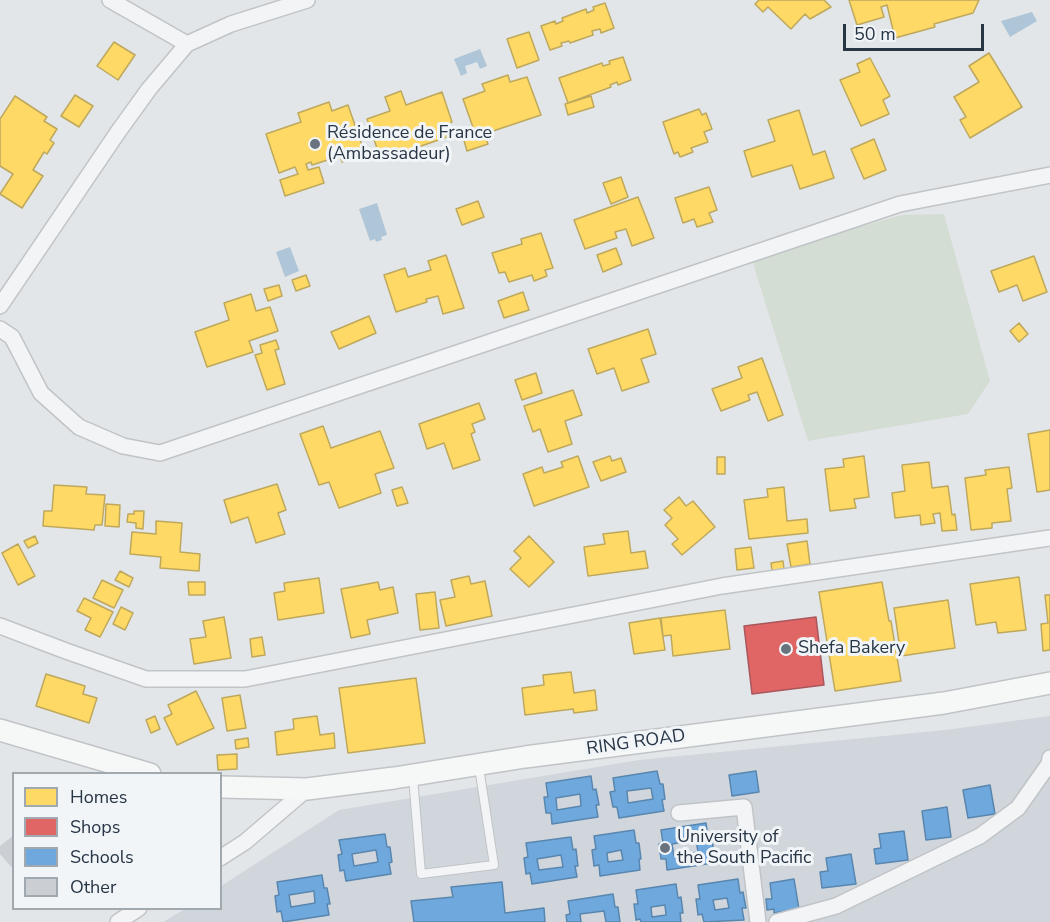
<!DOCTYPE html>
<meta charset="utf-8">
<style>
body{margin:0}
#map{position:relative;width:1050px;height:922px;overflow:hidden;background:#e3e6e9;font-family:"Nunito Sans",sans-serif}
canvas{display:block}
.legend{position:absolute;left:12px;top:772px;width:210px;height:138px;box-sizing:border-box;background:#f1f5f8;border:2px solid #a0a8b0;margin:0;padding:8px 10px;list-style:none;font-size:18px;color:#273545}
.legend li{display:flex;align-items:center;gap:12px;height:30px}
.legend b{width:30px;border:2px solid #a0a8b0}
.scale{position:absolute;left:843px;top:24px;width:141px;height:27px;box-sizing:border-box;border:3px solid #273545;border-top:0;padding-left:8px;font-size:18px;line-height:21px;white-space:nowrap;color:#273545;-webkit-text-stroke:4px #f1f5f8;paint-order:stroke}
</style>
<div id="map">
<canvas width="1050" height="922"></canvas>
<ul class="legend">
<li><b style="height:16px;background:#ffd966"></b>Homes</li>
<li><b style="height:16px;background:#e06666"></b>Shops</li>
<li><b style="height:16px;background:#6fa8dc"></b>Schools</li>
<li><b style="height:16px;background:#cbced2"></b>Other</li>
</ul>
<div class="scale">50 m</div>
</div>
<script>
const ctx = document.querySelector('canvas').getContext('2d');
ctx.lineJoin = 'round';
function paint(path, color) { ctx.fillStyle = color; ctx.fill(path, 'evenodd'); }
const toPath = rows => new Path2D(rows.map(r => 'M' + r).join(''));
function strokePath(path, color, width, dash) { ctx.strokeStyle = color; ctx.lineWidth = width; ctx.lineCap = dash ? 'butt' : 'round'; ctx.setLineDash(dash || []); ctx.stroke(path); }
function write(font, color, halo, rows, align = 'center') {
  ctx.font = font + ' "Nunito Sans",sans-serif'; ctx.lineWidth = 6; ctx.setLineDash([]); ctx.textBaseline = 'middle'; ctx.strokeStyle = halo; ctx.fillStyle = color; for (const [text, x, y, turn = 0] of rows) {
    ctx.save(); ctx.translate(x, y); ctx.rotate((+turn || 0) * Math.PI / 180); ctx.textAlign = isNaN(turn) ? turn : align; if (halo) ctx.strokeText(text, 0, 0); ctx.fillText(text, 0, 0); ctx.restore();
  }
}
const built = toPath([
 [1050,716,1050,922,163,922,185,909,220,908,221,886,339,810,639,760,945,730]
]);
const green = toPath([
 [944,214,990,381,968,414,808,441,751,257,902,215]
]);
const water = toPath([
 [1032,12,1037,21,1010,37,1001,21],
 [480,49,487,66,480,69,477,62,465,66,467,73,461,76,454,59],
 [377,203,387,235,381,237,382,240,376,242,375,239,370,241,359,209],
 [290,247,299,271,285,277,276,252]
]);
const homes = toPath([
 [759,0,824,0,831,7,810,19,805,14,791,29,768,7,763,12,755,4,759,0],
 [849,0,979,0,973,13,934,24,935,27,895,38,887,5,881,7,884,17,857,25,849,0],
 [605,3,614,28,601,33,600,29,592,31,593,35,570,43,569,41,561,43,562,46,550,50,541,26,555,21,556,24,563,21,562,18,586,9,587,13,594,10,593,7,605,3],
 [529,32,539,60,517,68,507,39,529,32],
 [114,42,135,55,118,80,97,66,114,42],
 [989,53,1022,107,970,138,960,120,966,117,954,97,979,82,969,66,989,53],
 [623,57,631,80,618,85,617,82,610,85,611,87,568,103,559,78,602,63,603,66,610,64,609,61,623,57],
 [870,58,890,96,883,100,889,114,861,126,840,80,860,72,857,64,870,58],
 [508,75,510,82,527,77,541,115,484,134,488,144,467,151,463,137,475,133,463,99,485,91,482,84,508,75],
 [401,91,406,105,442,92,452,122,443,126,447,137,381,160,367,119,390,111,385,97,401,91],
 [75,95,93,106,79,127,61,116,75,95],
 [15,96,47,117,44,121,57,129,50,140,54,143,47,154,44,152,33,170,43,176,22,208,0,194,13,174,0,166,0,119,15,96],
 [591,96,594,107,568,115,565,104,591,96],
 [329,102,332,111,348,105,365,154,342,162,340,156,312,165,311,162,306,164,308,170,319,167,324,183,285,196,280,180,298,174,295,167,279,173,266,134,301,122,298,113,329,102],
 [699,109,702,115,706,113,712,129,704,132,708,142,691,148,693,152,680,157,678,152,674,154,663,122,699,109],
 [799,110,813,155,825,151,834,178,800,189,792,165,752,177,744,151,775,141,768,120,799,110],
 [874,139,886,170,864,179,851,149,874,139],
 [621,177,628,197,611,204,603,183,621,177],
 [709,187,717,210,709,213,713,222,697,227,694,219,683,223,675,198,709,187],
 [638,197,654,238,632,246,626,229,615,232,617,238,585,249,574,220,638,197],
 [478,201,484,217,462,225,456,209,478,201],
 [541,233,553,268,545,270,547,276,534,281,532,275,509,282,505,272,499,273,492,253,522,244,521,239,541,233],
 [616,248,622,264,603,272,597,255,616,248],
 [446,255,464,308,443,314,438,296,426,299,427,302,396,312,384,275,405,268,408,277,431,270,428,261,446,255],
 [1034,256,1047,292,1023,301,1017,285,999,292,991,271,1034,256],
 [306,275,310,286,296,291,292,280,306,275],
 [279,285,282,296,268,301,264,289,279,285],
 [523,292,529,310,504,318,498,301,523,292],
 [251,294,256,311,270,307,278,331,249,341,253,352,207,367,195,332,229,320,224,303,251,294],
 [369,316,376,333,339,349,331,332,369,316],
 [1019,323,1028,334,1019,342,1010,331,1019,323],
 [648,329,656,354,641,359,649,382,622,391,614,368,597,374,588,349,648,329],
 [276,340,279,349,275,350,285,384,267,390,255,355,262,353,260,345,276,340],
 [762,358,783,415,768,421,757,392,748,395,750,400,721,411,712,389,742,378,738,367,762,358],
 [536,373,542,393,522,400,515,380,536,373],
 [573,390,582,415,565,421,572,444,548,452,540,429,533,432,524,406,573,390],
 [479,403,485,419,472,424,475,432,471,434,480,460,453,469,444,443,427,449,419,424,479,403],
 [323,426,331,448,380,431,394,468,375,474,381,493,339,508,329,482,319,485,300,434,323,426],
 [1050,430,1050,490,1037,492,1028,434,1050,430],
 [578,456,589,487,534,506,523,474,542,467,544,473,563,467,561,462,578,456],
 [610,456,612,461,621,458,626,472,601,481,593,462,610,456],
 [864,456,869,497,854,499,856,508,830,511,825,469,844,467,843,459,864,456],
 [717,457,725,457,725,474,717,474,717,457],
 [929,462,932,488,948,486,952,515,955,514,957,530,942,531,940,513,933,514,935,523,921,525,920,515,895,518,892,493,905,491,902,465,929,462],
 [1009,467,1012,488,1007,489,1011,521,992,523,992,528,971,530,965,478,986,475,985,470,1009,467],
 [277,484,286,510,278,513,285,534,256,543,248,517,231,523,224,500,277,484],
 [54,485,87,487,86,494,105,495,102,525,95,525,94,530,43,526,44,511,52,511,54,485],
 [402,487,408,503,397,506,392,490,402,487],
 [784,487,787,521,807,519,808,533,749,539,744,500,768,497,767,489,784,487],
 [679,497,686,506,693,501,715,527,682,555,672,544,678,539,665,525,672,518,664,510,679,497],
 [106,504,120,505,119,527,105,526,106,504],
 [134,511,144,511,143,529,136,528,136,523,127,522,128,514,134,514,134,511],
 [156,521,182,523,180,552,200,554,199,571,160,568,161,557,130,554,132,532,156,534,156,521],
 [628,531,631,553,645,551,648,568,588,576,584,547,605,544,603,534,628,531],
 [35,536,38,543,28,548,24,541,35,536],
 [529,536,554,562,529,587,510,569,521,558,514,551,529,536],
 [807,541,810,564,791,567,787,544,807,541],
 [18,544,35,576,18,585,2,553,18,544],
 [751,547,754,568,737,570,735,549,751,547],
 [783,561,784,569,772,571,771,563,783,561],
 [120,571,133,578,129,587,115,580,120,571],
 [469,576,471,584,485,581,492,616,446,626,440,600,455,597,451,580,469,576],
 [1019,577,1026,630,998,633,996,622,976,625,970,584,1019,577],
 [319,578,324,613,278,620,274,593,285,591,284,583,319,578],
 [102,580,123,590,114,608,93,598,102,580],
 [188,582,205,582,205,595,189,595,188,582],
 [378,582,380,590,393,587,398,613,367,620,370,634,351,638,341,589,378,582],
 [882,582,889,621,891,621,901,681,835,691,819,592,882,582],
 [435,592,439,628,420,630,416,594,435,592],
 [1045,595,1050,595,1050,650,1043,651,1041,624,1048,623,1045,595],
 [84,598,113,612,100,637,85,630,91,618,77,611,84,598],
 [948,600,955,648,901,656,894,608,948,600],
 [121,607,133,613,125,630,113,624,121,607],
 [725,610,730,649,673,656,671,635,663,636,661,618,725,610],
 [224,617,231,658,194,664,190,639,206,637,203,621,224,617],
 [660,618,665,650,634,654,629,623,660,618],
 [262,637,265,655,252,657,250,639,262,637],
 [571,672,574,693,595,690,597,710,574,713,573,709,525,715,522,688,544,685,543,675,571,672],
 [46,674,85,686,83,694,97,698,89,723,36,706,46,674],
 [416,678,425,743,348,753,339,688,416,678],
 [196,691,214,728,177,745,164,718,172,714,168,705,196,691],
 [240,695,246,728,227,731,222,698,240,695],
 [155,716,160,729,151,733,146,720,155,716],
 [317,716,320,735,334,733,335,748,277,755,275,732,294,729,293,719,317,716],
 [248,738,249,747,236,749,235,740,248,738],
 [237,754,237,769,218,770,217,755,237,754]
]);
const shops = toPath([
 [816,617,824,685,752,694,744,626,816,617]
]);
const schools = toPath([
 [657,771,660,784,663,784,665,799,662,800,664,811,619,818,617,807,613,807,610,792,615,791,613,778,657,771],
 [651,788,653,799,628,803,627,791,651,788],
 [756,771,759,792,732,796,729,775,756,771],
 [591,776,593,790,596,789,599,805,596,805,598,817,552,824,551,813,546,813,544,797,548,797,546,783,591,776],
 [580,794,581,806,557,810,556,798,580,794],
 [990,785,995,814,968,818,963,790,990,785],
 [947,807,951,837,926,840,922,811,947,807],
 [706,823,708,836,711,836,714,851,711,852,713,863,667,870,666,859,661,859,659,844,663,843,661,830,706,823],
 [696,840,698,852,674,856,672,844,696,840],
 [634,830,636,843,639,843,641,859,639,859,640,870,600,876,599,865,594,866,592,850,596,849,594,836,634,830],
 [621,850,623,860,608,862,607,853,621,850],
 [904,831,908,860,876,864,874,849,881,848,879,834,904,831],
 [385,834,387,847,390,847,392,862,389,863,391,874,346,881,344,870,340,871,338,855,342,854,339,840,385,834],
 [376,850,378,862,354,866,352,854,376,850],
 [571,837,573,850,576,849,578,866,575,866,577,877,532,884,530,873,526,874,524,858,528,857,526,843,571,837],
 [561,855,563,867,539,870,537,859,561,855],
 [851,854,856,884,822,888,820,872,828,871,826,858,851,854],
 [322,875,324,888,327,888,330,904,327,904,329,915,283,922,281,911,277,912,275,896,279,895,277,882,322,875],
 [314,891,315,903,291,907,289,895,314,891],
 [738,879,740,893,743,892,746,908,742,908,744,920,704,922,702,914,698,915,696,899,700,899,698,885,738,879],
 [727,898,729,908,715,910,713,900,727,898],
 [794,879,799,909,774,913,774,909,767,910,766,899,772,899,770,883,794,879],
 [502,882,505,913,544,908,545,922,414,922,411,901,453,897,451,887,502,882],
 [676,884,678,898,681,897,683,913,680,913,681,922,641,922,640,919,636,920,634,904,638,904,636,890,676,884],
 [665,905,666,915,652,917,651,907,665,905],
 [613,894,615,907,618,907,620,922,606,922,604,911,580,914,581,922,567,922,566,915,570,914,568,901,613,894]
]);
const building = toPath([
 [14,835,14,870,0,854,0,846]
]);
const service = toPath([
 [413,777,421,874,494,865,479,767]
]);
const minor = toPath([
 [110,0,187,44],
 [0,306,118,132,149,89,187,44,231,24,307,0],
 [0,329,12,337,41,393,79,427,123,446,160,453,900,204,1050,175],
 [0,626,66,651,146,679,245,679,722,586,1050,538],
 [679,813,744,807,758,922],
 [220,858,245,842,307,789],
 [118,922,139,908],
 [777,922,836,906,980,836,1018,808,1049,764,1050,758]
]);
const secondary = toPath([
 [0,730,150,774],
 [220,787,307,789,394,778,525,757,944,703,1050,683]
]);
const markers = [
 [315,144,6,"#69737e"],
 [786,649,6,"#69737e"],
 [665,848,6,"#69737e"]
];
const poiNames = [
 ["Résidence de France",327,134],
 ["(Ambassadeur)",327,155],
 ["Shefa Bakery",798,649],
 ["University of",677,838],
 ["the South Pacific",677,859]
];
const streetNames = [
 ["RING ROAD",636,743,-8]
];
paint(built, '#d0d6dc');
paint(green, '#d4ddd3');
paint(water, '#aec6d7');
paint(homes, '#ffd966');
strokePath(homes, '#bea85c', 1.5);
paint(shops, '#e06666');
strokePath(shops, '#a8575c', 1.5);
paint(schools, '#6fa8dc');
strokePath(schools, '#5986af', 1.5);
paint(building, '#cbced2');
strokePath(service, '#c1c4c7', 10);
strokePath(minor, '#c1c4c7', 18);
strokePath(secondary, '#c1c4c7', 24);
strokePath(service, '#f3f4f5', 8);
strokePath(minor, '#f3f4f5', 15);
strokePath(secondary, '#f6f7f7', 21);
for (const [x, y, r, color] of markers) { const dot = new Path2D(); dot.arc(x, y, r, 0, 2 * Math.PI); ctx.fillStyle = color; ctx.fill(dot); strokePath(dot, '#f1f5f8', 2); }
write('18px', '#273545', '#f1f5f8', poiNames, 'left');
write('18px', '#273545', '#f1f5f8', streetNames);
</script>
